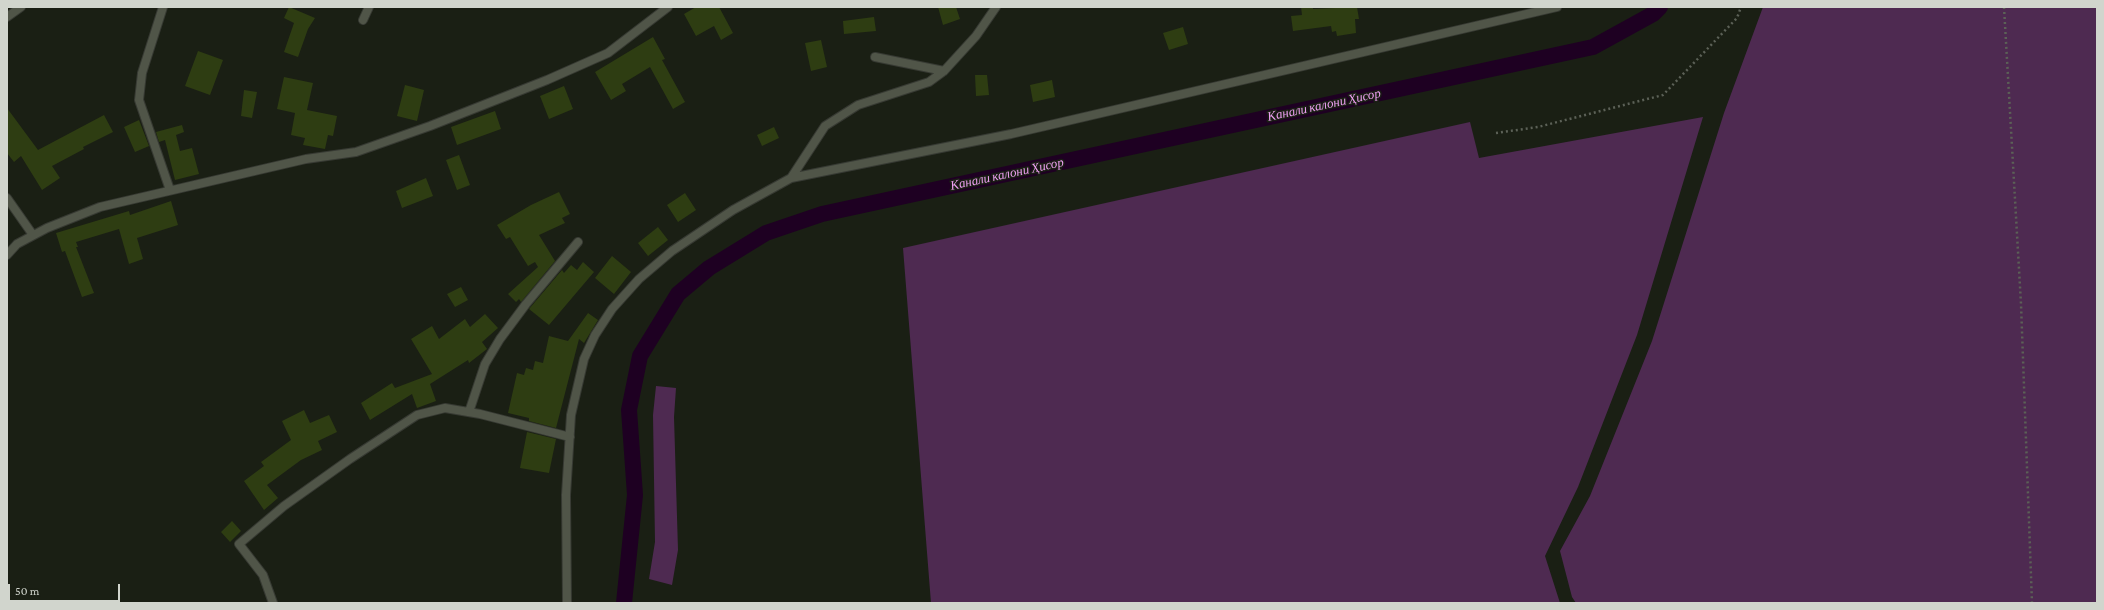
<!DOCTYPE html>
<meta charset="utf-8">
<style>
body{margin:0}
#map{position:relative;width:2104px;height:610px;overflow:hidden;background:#1a1f14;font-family:"Crimson Pro",serif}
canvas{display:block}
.frame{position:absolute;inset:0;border:8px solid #d1d5cd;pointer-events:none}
.scale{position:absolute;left:8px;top:584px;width:112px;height:18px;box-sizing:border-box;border:2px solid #d1d5cd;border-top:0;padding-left:5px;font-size:12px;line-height:14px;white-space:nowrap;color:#d1d5cd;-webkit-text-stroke:3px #1a1f14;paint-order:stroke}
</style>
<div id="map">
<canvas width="2104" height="610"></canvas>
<div class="frame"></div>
<div class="scale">50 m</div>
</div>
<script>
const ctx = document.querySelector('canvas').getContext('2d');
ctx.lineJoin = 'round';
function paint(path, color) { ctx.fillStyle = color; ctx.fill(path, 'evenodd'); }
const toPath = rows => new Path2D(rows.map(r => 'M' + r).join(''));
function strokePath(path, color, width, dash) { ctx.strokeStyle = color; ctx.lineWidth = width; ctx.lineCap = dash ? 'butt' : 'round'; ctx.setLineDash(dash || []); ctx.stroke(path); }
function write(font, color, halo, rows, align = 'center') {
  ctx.font = font + ' "Crimson Pro",serif'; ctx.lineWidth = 3; ctx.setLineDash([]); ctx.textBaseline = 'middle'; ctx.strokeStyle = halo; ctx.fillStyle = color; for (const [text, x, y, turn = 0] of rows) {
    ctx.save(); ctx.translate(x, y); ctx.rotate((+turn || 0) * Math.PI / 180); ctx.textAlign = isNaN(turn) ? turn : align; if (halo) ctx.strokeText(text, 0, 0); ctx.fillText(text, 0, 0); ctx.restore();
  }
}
const green = toPath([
 [1763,7,2097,7,2097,603,1576,603,1572,597,1560,551,1590,496,1652,341,1724,113],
 [1703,117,1637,335,1578,487,1545,556,1560,603,931,603,903,248,1470,122,1479,158],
 [656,386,676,388,674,417,678,550,672,585,649,579,655,542,653,415]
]);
const canal = toPath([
 [624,603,635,495,629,410,640,356,678,294,709,268,766,233,822,214,1593,47,1653,14,1660,7]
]);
const building = toPath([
 [289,7,315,18,308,29,298,57,284,52,294,23,284,18],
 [696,7,719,7,733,33,721,40,714,26,696,36,684,14],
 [938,7,956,7,960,19,943,25],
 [1301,7,1313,7,1313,9,1357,7,1359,19,1355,19,1356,33,1337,36,1336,31,1332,32,1331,26,1293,31,1291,16,1302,15],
 [874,17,876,31,844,34,843,21],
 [1183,27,1188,44,1169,50,1163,33],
 [653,37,665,59,662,60,685,102,673,109,650,67,622,84,626,91,611,100,595,72],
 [821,40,827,67,811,71,805,43],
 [198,51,223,60,210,95,185,86],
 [975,75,987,75,989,95,976,96],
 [284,77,313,83,307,110,337,116,333,136,328,135,325,149,303,145,305,138,291,135,295,113,277,109],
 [1052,80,1055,97,1033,102,1030,85],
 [405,85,424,90,417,121,397,116],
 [564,86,573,109,549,119,540,96],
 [244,90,257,92,252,118,241,116],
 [7,108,38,150,104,115,113,132,83,147,84,149,52,166,60,178,42,190,21,156,14,162,7,153],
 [495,111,501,129,457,145,451,127],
 [139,120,149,146,135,152,124,127],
 [182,125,184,132,176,135,180,151,192,148,199,174,175,180,165,140,159,142,156,132],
 [774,127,779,138,762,146,757,135],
 [459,155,470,185,457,190,446,160],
 [426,178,433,196,402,208,396,191],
 [559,192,570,214,562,218,565,223,539,235,555,261,521,302,519,299,516,302,508,294,538,267,535,262,528,266,510,237,506,239,497,225,531,205],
 [685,193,696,210,678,222,667,205],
 [171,201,178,225,137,238,143,259,129,264,119,229,76,242,78,247,76,247,94,293,82,297,65,251,62,252,56,233,129,211,130,215],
 [658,227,668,240,648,256,638,243],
 [612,256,631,272,614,294,595,278],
 [583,262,594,272,549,325,529,309,562,270,564,273,571,265,577,270],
 [461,287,468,300,455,307,447,294],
 [588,313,598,320,584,343,579,339,556,428,529,421,529,418,508,413,517,373,524,375,526,368,533,370,535,361,543,363,549,336,568,341],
 [485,314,498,328,482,342,487,349,469,363,468,360,430,384,436,401,417,408,412,394,370,420,361,403,392,383,395,388,432,374,411,339,432,326,439,339,465,319,470,327],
 [304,410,310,423,329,415,337,432,318,441,322,450,301,460,267,485,278,498,264,510,244,481,264,466,261,462,291,440,282,421],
 [527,432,556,439,549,473,520,468],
 [232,521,241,531,230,542,221,532]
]);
const path = toPath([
 [2004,7,2021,304,2032,603],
 [1496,133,1538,127,1663,95,1737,18,1741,7]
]);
const lane = toPath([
 [163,7,142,73,139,100,170,190],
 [7,17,21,7],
 [363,20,369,7],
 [875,57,944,71],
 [791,178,825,126,858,105,929,82,944,71,976,36,996,7],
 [7,198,33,235],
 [7,255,17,244,47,228,100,207,306,159,356,152,430,126,547,80,608,53,668,7],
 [469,412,485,364,500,339,526,304,578,242],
 [273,603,263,575,239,544,284,506,350,459,417,415,445,408,480,414,570,437],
 [567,603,566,495,571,415,584,359,595,335,612,309,639,279,672,251,733,210,791,178,1011,134,1557,7]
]);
const waterNames = [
 ["Канали калони Ҳисор",1324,105,-12],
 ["Канали калони Ҳисор",1007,174,-12]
];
paint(green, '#4e2a51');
strokePath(canal, '#1e0022', 16);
paint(building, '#2e3d12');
strokePath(lane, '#373a33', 10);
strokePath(path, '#5c6157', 2.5, [2, 3]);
strokePath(lane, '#505548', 8);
write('italic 13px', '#ee9ff2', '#1a1f14', waterNames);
</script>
